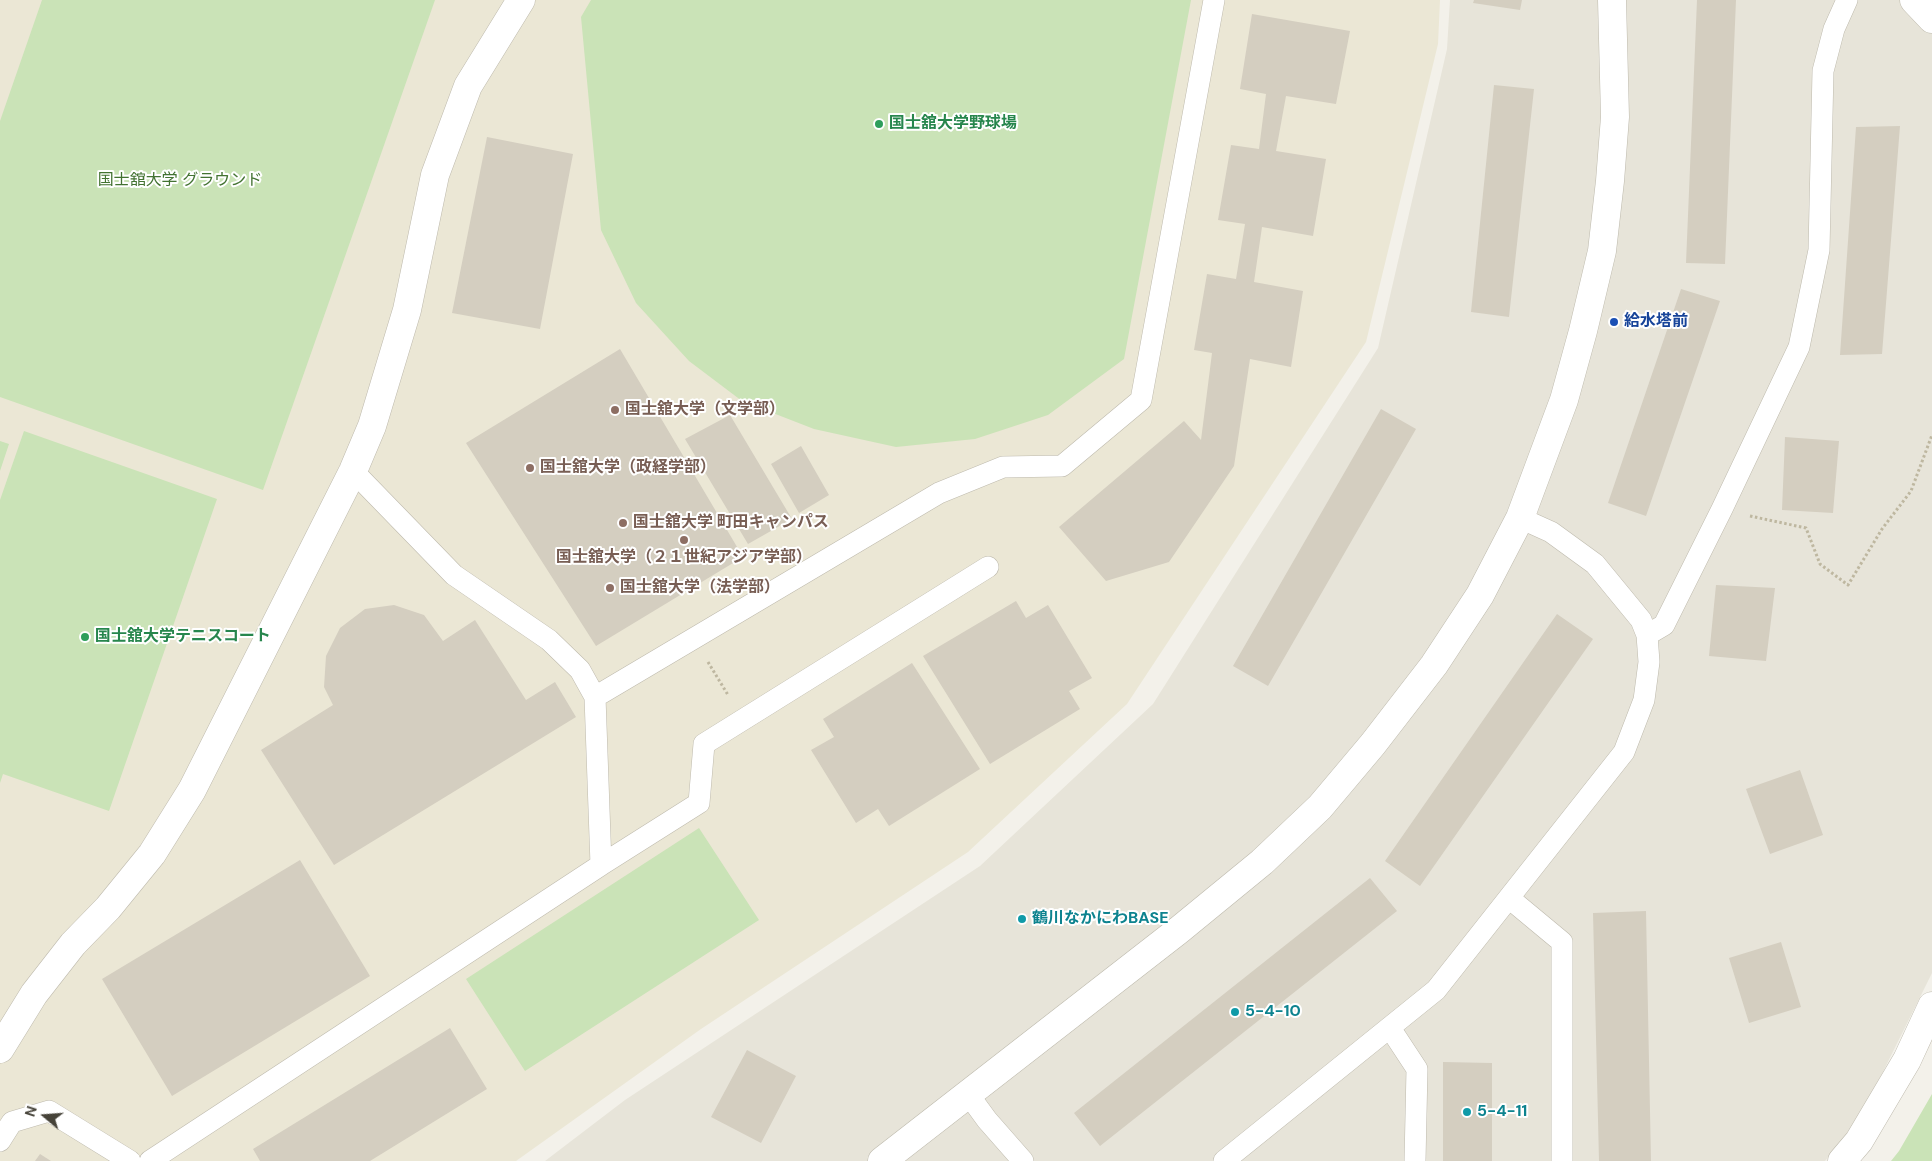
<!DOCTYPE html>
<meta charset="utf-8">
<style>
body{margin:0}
#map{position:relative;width:1932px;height:1161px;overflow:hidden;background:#f3f1ea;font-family:"DM Sans",sans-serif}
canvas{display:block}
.north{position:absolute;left:20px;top:1091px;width:50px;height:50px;-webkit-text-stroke:4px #fff;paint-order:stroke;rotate:288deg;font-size:14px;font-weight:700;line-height:20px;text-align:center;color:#464339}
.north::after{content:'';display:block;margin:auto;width:18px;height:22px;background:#464339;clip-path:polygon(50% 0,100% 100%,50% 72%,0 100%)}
</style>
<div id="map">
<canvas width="1932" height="1161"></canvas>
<div class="north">N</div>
</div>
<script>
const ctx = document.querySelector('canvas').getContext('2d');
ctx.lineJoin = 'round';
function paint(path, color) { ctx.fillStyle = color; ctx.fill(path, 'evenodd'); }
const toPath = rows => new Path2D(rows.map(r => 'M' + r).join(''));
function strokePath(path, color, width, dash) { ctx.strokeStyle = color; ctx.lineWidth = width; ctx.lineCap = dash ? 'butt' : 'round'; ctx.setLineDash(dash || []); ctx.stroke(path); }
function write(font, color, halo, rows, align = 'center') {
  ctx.font = font + ' "DM Sans","Noto Sans JP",sans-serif'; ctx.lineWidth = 4; ctx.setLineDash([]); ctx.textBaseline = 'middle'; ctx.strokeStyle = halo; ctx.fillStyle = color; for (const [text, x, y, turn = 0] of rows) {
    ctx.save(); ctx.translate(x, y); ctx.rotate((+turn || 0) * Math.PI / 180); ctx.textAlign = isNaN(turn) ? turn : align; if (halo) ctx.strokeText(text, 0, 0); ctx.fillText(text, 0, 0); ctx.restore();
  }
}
const residential = toPath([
 [1450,0,1932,0,1932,973,1861,1116,1825,1161,545,1161,625,1100,980,866,1153,704,1378,348,1447,49]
]);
const education = toPath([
 [0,0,1440,0,1438,44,1366,342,1127,704,968,852,701,1029,516,1161,0,1161]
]);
const green = toPath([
 [42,0,435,0,263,490,0,397,0,121],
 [591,0,1191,0,1124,359,1048,415,975,439,896,447,814,429,742,401,689,361,636,303,601,230,581,17],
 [24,431,217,499,109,811,3,774,0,783,0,500],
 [0,441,9,444,0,471],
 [699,828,759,920,525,1071,466,979],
 [1932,1094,1932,1161,1891,1161,1899,1151]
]);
const building = toPath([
 [1474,0,1522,0,1520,10,1473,3],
 [1697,0,1736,0,1725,264,1686,263],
 [1252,14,1350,31,1336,104,1286,96,1276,151,1326,159,1313,236,1262,227,1254,282,1303,291,1291,367,1250,359,1234,466,1169,562,1106,581,1059,527,1184,421,1201,440,1212,353,1194,350,1207,274,1236,279,1245,224,1218,220,1231,145,1259,149,1266,94,1240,89],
 [1494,85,1534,89,1509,317,1471,312],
 [1900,126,1882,354,1840,355,1856,127],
 [487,137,573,154,540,329,452,313],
 [1681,289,1720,301,1646,516,1608,503],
 [620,349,743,557,596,646,466,443],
 [1381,409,1416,429,1268,686,1233,666],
 [730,415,792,519,748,544,685,439],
 [1785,437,1839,441,1833,513,1782,510],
 [801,446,829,495,799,513,771,464],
 [1716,585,1775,588,1766,661,1709,656],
 [1016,601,1026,618,1048,605,1092,678,1069,691,1080,709,990,764,923,656],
 [394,605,424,615,443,641,475,620,526,700,555,682,576,717,334,865,261,750,333,705,324,687,326,656,340,628,365,609],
 [1557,614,1593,639,1420,886,1385,861],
 [912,663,980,769,889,826,878,809,856,823,811,750,834,737,823,719],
 [1800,770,1823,835,1770,854,1746,789],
 [300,860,370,976,172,1096,102,979],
 [1370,878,1397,911,1100,1146,1074,1113],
 [1646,911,1651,1161,1599,1161,1593,913],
 [1781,942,1801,1007,1749,1023,1729,958],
 [450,1028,487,1089,370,1161,260,1161,253,1149],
 [747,1050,796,1076,761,1143,711,1117],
 [1443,1062,1492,1063,1492,1161,1443,1161],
 [40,1154,51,1161,35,1161]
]);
const path = toPath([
 [1750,516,1806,528,1820,564,1848,585,1882,529,1911,491,1932,435],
 [708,662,728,695]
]);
const service = toPath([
 [353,471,454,575,549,640,580,670,595,697],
 [1647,635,1664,625,1722,509,1799,347,1819,250,1823,71,1834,29,1847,0],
 [601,865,699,803,704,744,988,567],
 [1509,898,1562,942,1562,1161],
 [1390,1028,1417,1069,1415,1161],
 [968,1094,987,1120,1023,1161],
 [0,1141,12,1122,49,1111,130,1161],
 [150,1161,601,865,595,697,939,493,1003,467,1062,466,1141,400,1214,0],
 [1224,1161,1436,990,1624,752,1644,700,1649,662,1647,635,1641,620,1595,564,1551,532,1520,518]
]);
const minor = toPath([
 [1914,0,1932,19],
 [0,1049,34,994,73,944,108,908,152,854,192,790,353,471,372,426,407,310,435,175,468,86,521,0],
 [1842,1161,1859,1141,1907,1060,1932,1006]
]);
const tertiary = toPath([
 [882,1161,1179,930,1262,862,1320,807,1373,744,1434,665,1480,595,1520,518,1564,400,1583,331,1602,251,1610,181,1615,117,1612,0]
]);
const markers = [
 [879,124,5,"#2e9e5b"],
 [1614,322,5,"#1a4fb4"],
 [615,410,5,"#8d6e63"],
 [530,468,5,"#8d6e63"],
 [623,523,5,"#8d6e63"],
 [684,540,5,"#8d6e63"],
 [610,588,5,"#8d6e63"],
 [85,637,5,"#2e9e5b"],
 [1022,919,5,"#0f9aa8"],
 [1235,1012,5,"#0f9aa8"],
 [1467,1112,5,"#0f9aa8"]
];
const leisureNames = [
 ["国士舘大学野球場",889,124],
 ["国士舘大学テニスコート",95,637]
];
const parkNames = [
 ["国士舘大学 グラウンド",180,181]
];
const transitNames = [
 ["給水塔前",1624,322]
];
const educationNames = [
 ["国士舘大学（文学部）",625,410],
 ["国士舘大学（政経学部）",540,468],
 ["国士舘大学 町田キャンパス",633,523],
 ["国士舘大学（２１世紀アジア学部）",684,558,"center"],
 ["国士舘大学（法学部）",620,588]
];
const cultureNames = [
 ["鶴川なかにわBASE",1032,919],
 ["5-4-10",1245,1012],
 ["5-4-11",1477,1112]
];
paint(residential, '#e7e4d9');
paint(education, '#ebe7d5');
paint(green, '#cae3b7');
paint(building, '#d4cec0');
strokePath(service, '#bebaad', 22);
strokePath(minor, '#bebaad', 29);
strokePath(tertiary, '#bebaad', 29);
strokePath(path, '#beb7a0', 3, [2.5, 2.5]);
strokePath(service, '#fff', 21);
strokePath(minor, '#fff', 28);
strokePath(tertiary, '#fff', 28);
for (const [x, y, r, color] of markers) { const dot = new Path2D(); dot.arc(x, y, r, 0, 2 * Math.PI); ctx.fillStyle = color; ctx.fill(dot); strokePath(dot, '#fff', 2); }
write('bold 16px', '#27864d', '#fff', leisureNames, 'left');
write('16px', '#437332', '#fff', parkNames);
write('bold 16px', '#164399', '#fff', transitNames, 'left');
write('bold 16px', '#785e54', '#fff', educationNames, 'left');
write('bold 16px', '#0d838f', '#fff', cultureNames, 'left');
</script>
